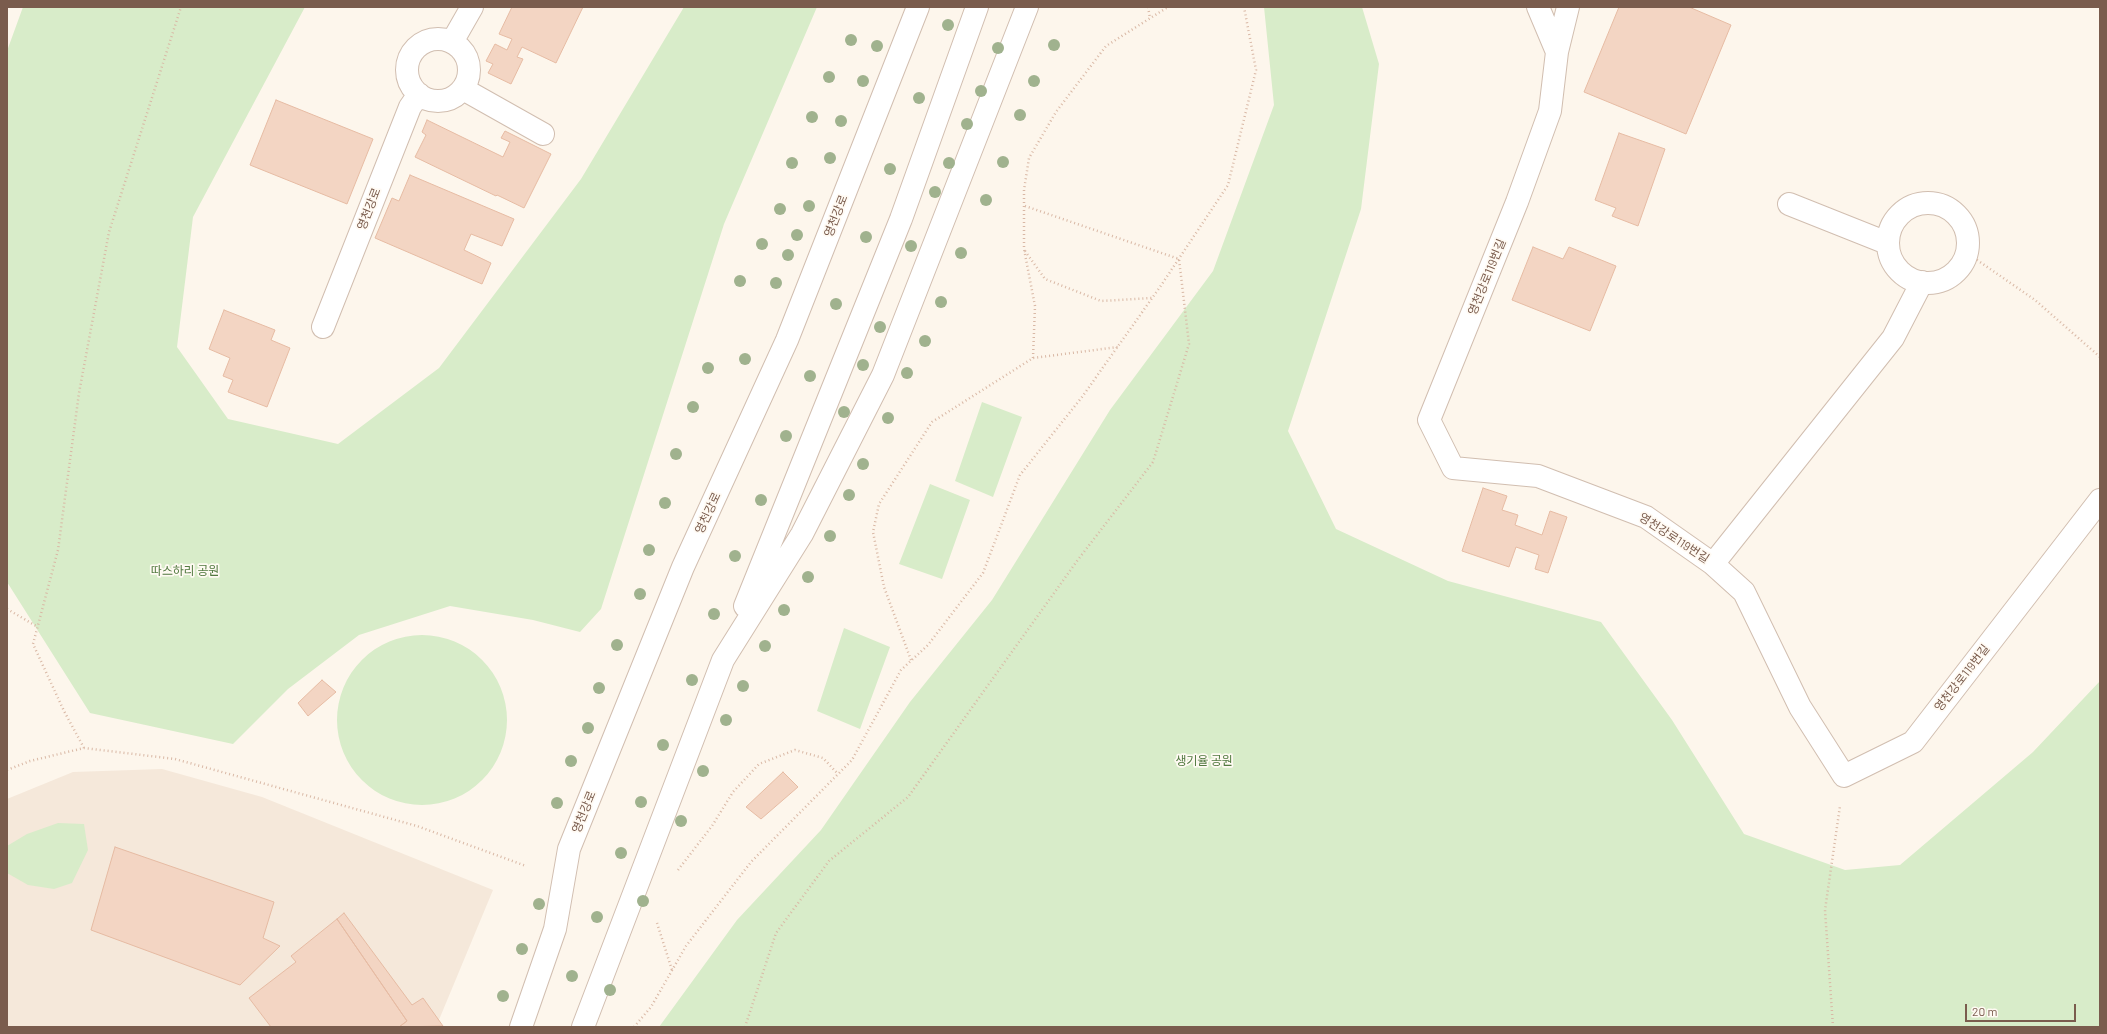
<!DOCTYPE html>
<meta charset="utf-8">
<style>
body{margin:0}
#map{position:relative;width:2107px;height:1034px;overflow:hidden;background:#fdf6ec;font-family:Barlow,sans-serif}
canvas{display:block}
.frame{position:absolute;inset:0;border:8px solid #7a5c4d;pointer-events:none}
.scale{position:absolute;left:1965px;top:1004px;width:111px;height:18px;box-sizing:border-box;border:2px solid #7a5c4d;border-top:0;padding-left:5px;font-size:12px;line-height:14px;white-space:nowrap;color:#7a5c4d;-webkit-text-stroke:3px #fffaf3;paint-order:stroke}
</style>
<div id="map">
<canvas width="2107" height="1034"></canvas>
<div class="frame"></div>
<div class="scale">20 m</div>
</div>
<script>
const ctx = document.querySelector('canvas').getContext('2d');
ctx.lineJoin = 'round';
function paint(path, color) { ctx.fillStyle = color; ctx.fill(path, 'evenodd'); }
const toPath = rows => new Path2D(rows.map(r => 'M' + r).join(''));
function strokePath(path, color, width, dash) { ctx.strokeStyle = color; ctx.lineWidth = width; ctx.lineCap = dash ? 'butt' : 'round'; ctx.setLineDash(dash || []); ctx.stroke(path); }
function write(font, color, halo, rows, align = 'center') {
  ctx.font = font + ' Barlow,"Noto Sans KR",sans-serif'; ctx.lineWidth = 3.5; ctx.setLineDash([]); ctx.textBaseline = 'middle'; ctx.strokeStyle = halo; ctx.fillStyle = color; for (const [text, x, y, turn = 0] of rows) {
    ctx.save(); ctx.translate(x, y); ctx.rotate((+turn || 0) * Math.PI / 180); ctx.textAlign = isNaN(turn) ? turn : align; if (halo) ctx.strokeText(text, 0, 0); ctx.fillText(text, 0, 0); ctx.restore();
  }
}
const residential = toPath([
 [162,769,262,797,493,890,436,1027,7,1027,7,799,73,772]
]);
const green = toPath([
 [23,7,305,7,193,217,177,347,228,419,338,444,439,368,581,179,684,7,817,7,724,224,601,609,580,632,533,620,450,606,359,635,288,689,233,744,90,713,7,582,7,51],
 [1264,7,1362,7,1379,64,1361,209,1288,431,1336,529,1448,581,1601,622,1672,720,1744,834,1845,870,1900,865,2033,752,2100,681,2100,1027,659,1027,737,920,821,830,910,702,992,600,1110,410,1213,271,1274,105],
 [982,402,1022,417,993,497,955,481],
 [930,484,970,500,942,579,899,564],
 [844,628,890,647,860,729,817,711],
 '337 720a85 85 0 1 1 170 0a85 85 0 1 1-170 0Z',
 [58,823,84,824,88,850,72,883,54,889,28,885,7,873,7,846,27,834]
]);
const building = toPath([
 [512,7,583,7,556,63,522,47,517,57,523,59,511,84,488,73,493,64,486,61,495,44,507,50,512,39,499,34,512,7],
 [1619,7,1689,7,1731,25,1686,134,1584,92,1619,7],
 [276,100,373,139,347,204,250,165,276,100],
 [427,120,503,157,510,142,501,138,505,131,551,154,524,208,497,195,496,196,415,157,426,135,422,132,427,120],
 [1619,133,1665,149,1638,226,1612,216,1616,208,1595,200,1619,133],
 [410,175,514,219,502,246,471,234,464,250,491,263,482,284,375,238,392,198,399,201,410,175],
 [1533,247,1563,259,1569,247,1616,266,1590,331,1512,300,1533,247],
 [224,310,275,330,271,340,290,348,267,407,228,392,233,380,223,376,230,358,209,349,224,310],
 [1483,488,1507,496,1502,510,1518,515,1515,525,1542,535,1550,511,1567,517,1548,573,1535,569,1539,555,1516,547,1509,567,1462,551,1483,488],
 [322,680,336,692,308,716,298,703,322,680],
 [783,772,798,787,761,819,746,807,783,772],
 [115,847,274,902,263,938,280,946,240,985,91,930,115,847],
 [344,913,412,1005,423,998,443,1026,399,1027,407,1021,337,919,344,913],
 [337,919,407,1021,399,1027,271,1027,249,998,296,962,291,956,337,919]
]);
const path = toPath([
 [1148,7,1150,18],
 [1025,251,1045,279,1101,301,1152,298],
 [1967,253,2035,300,2100,357],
 [1033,358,1035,306,1024,249,1024,190,1029,158,1056,112,1106,46,1168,7],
 [7,609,38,627],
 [911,660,884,587,873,532,879,504,932,422,1033,358,1118,347],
 [84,748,64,711,33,644,58,550,79,393,109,232,181,7],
 [7,770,30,761,84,748,175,759,417,826,526,866],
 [678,870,712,826,733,792,759,764,795,750,823,758,838,774],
 [657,923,672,970],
 [634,1027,651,1007,686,946,751,862,852,760,901,670,928,645,983,573,1020,475,1082,397,1160,287,1228,185,1256,70,1244,7],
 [745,1027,776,933,829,861,908,797,1077,561,1153,462,1189,344,1179,259,1025,206],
 [1833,1027,1825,910,1840,806]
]);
const minor = toPath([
 [1538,7,1557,52],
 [1568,7,1557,52,1550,111,1517,202,1429,420,1453,468,1538,476,1646,517,1713,564,1744,592,1800,707,1844,776,1913,742,2100,500],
 '407 70a31 31 0 1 1 62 0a31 31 0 1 1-62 0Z',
 [452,42,472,7],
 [463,89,543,134],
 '1888 243a40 40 0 1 1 80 0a40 40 0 1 1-80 0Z',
 [1789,204,1887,243],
 [323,327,410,107,419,94],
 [1713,564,1893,338,1922,282],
 [745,606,901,219,977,7],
 [521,1027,555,929,569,849,683,567,787,340,918,7],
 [583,1027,723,660,802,534,883,375,1027,7]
]);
const trees = [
 [948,25],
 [851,40],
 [1054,45],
 [877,46],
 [998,48],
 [829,77],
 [863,81],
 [1034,81],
 [981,91],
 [919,98],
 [1020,115],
 [812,117],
 [841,121],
 [967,124],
 [830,158],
 [1003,162],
 [792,163],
 [949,163],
 [890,169],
 [935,192],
 [986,200],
 [809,206],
 [780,209],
 [797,235],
 [866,237],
 [762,244],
 [911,246],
 [961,253],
 [788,255],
 [740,281],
 [776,283],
 [941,302],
 [836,304],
 [880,327],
 [925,341],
 [745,359],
 [863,365],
 [708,368],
 [907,373],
 [810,376],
 [693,407],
 [844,412],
 [888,418],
 [786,436],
 [676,454],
 [863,464],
 [849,495],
 [761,500],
 [665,503],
 [830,536],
 [649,550],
 [735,556],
 [808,577],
 [640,594],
 [784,610],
 [714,614],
 [617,645],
 [765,646],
 [692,680],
 [743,686],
 [599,688],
 [726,720],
 [588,728],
 [663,745],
 [571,761],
 [703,771],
 [641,802],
 [557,803],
 [681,821],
 [621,853],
 [643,901],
 [539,904],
 [597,917],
 [522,949],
 [572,976],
 [610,990],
 [503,996]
];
const streetNames = [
 ["영천강로",369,209,-69],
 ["영천강로",836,216,-69],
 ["영천강로119번길",1487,277,-68],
 ["영천강로",708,513,-65],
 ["영천강로119번길",1674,538,33],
 ["영천강로119번길",1962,678,-52],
 ["영천강로",584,812,-68]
];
const parkNames = [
 ["따스하리 공원",185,571],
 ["생기율 공원",1204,761]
];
paint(residential, '#f5e8da');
paint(green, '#d8ecc9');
paint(building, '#f3d5c3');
strokePath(building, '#e6bba3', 1);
strokePath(minor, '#d1beb0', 24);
strokePath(path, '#d9b8a5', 2.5, [1, 3]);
strokePath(minor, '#fff', 22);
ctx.fillStyle = '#a0b28e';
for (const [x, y] of trees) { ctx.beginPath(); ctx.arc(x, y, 6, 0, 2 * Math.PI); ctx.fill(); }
write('12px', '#7a5c4d', '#fffaf3', streetNames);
write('12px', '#537a41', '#fffaf3', parkNames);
</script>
